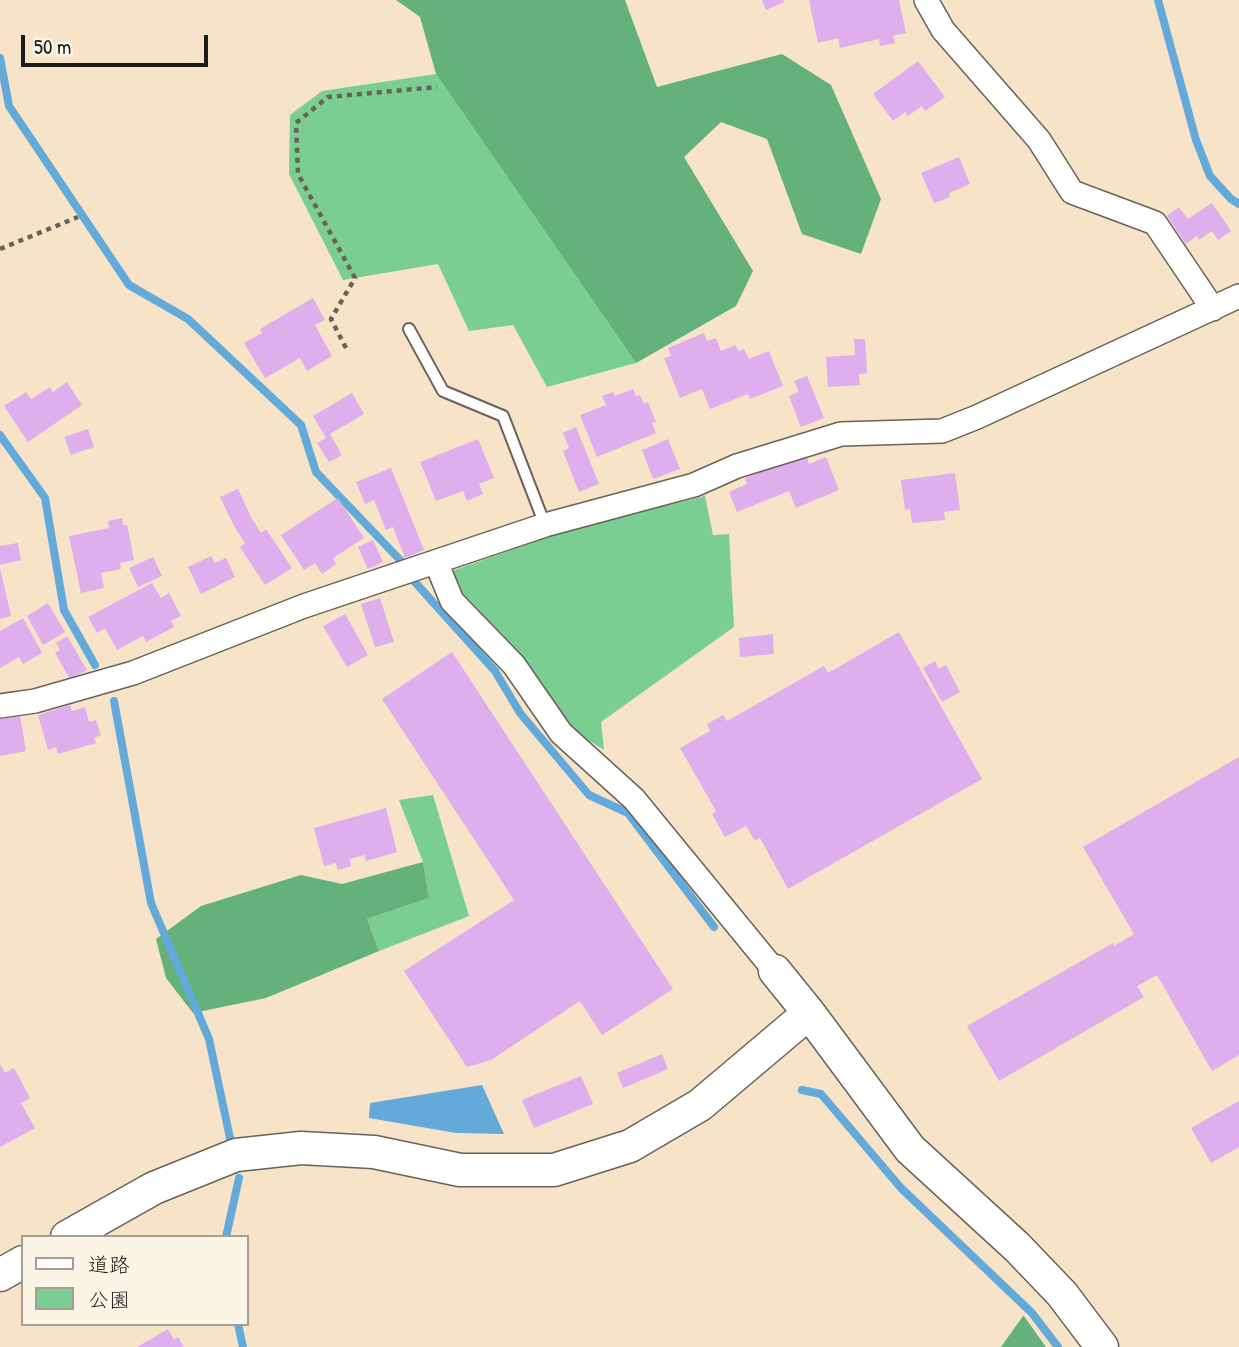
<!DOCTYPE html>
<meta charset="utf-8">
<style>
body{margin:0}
#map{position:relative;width:1239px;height:1347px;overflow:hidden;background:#f6e3c8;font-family:"Patrick Hand","Klee One",sans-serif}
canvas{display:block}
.legend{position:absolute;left:21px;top:1235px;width:228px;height:91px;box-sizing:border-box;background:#fcf5e5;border:2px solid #a29e95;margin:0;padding:9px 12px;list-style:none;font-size:21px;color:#1c1c1c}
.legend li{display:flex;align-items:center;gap:14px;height:35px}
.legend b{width:35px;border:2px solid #a29e95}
.scale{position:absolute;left:21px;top:35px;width:187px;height:32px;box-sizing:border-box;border:4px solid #1c1c1c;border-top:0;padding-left:9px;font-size:21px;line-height:24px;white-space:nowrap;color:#1c1c1c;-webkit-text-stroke:5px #fcf5e5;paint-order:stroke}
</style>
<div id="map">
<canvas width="1239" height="1347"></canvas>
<ul class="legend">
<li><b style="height:9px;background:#fff"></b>道路</li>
<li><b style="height:19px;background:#7bce91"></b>公園</li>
</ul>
<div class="scale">50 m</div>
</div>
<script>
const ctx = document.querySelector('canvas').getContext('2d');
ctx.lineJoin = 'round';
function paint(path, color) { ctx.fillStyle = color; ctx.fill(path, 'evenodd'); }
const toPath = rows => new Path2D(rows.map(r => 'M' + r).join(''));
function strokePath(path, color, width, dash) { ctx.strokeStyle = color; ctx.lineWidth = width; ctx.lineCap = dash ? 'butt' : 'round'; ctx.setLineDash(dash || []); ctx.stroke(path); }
const green = toPath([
 [436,74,636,363,547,387,513,325,469,331,438,264,343,280,289,174,290,115,322,91],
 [705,496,713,535,729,534,734,627,601,722,604,750,564,725,454,591,452,571,568,530],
 [433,795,469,916,379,951,367,919,429,898,423,862,399,800]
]);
const forest = toPath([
 [396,0,625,0,657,87,782,54,831,85,881,199,861,254,802,234,767,139,721,122,684,157,753,271,736,306,636,363,436,74,420,17],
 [423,862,429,898,367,919,379,951,266,998,193,1013,166,978,156,939,201,906,301,875,342,884],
 [1023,1316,1024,1316,1046,1347,1001,1347]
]);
const water = toPath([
 [482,1085,504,1134,456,1133,369,1118,370,1103]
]);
const stream = toPath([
 [1158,0,1196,140,1210,176,1231,199,1239,204],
 [0,58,9,106,129,285,188,319,301,425,316,472,402,562],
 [0,435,45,498,64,610,95,665],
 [413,580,495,671,520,713,589,795,628,813,714,927],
 [114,701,151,903,209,1039,230,1138],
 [802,1090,821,1094,901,1188,1032,1313,1058,1347],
 [226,1237,239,1178],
 [238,1324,243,1347]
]);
const building = toPath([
 [762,0,783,0,784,2,766,10],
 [809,0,899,0,906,33,893,36,895,43,880,46,879,39,840,48,838,38,818,43],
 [918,61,945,97,925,111,922,106,908,116,905,112,893,121,873,94],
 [959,157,970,184,949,193,950,197,934,203,921,173],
 [1212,203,1231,231,1218,240,1212,231,1199,240,1197,236,1186,244,1167,216,1179,207,1188,219],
 [313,298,325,320,315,325,332,356,307,371,300,358,265,378,244,343,262,333,260,329],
 [704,333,707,341,716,338,721,351,736,345,738,351,744,349,749,359,769,351,783,386,750,399,748,394,710,409,702,389,680,398,664,358,671,356,668,348],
 [854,339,865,339,867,373,859,374,860,385,828,387,826,357,855,355],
 [807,376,824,418,801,427,789,396,799,392,794,381],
 [67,382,82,405,28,442,4,406,26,392,31,399,50,387,53,392],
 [633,389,636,396,640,395,644,404,648,402,656,422,652,423,656,433,597,457,580,415,606,405,602,396,613,392,615,396],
 [352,393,364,414,330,434,342,455,329,462,317,443,326,438,313,416],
 [576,427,599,484,579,492,563,451,569,448,563,433],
 [88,429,94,447,71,455,64,437],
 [478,439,494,478,479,484,483,494,467,501,463,491,436,501,420,462],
 [668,439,680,469,653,479,642,450],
 [806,454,809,464,826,457,839,490,796,508,789,491,737,512,729,492,747,484,745,478],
 [391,468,424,550,405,558,393,527,386,530,374,500,365,504,356,482],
 [955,473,960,510,944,512,945,520,912,523,910,509,905,510,901,480],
 [238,489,252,519,261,533,266,529,292,568,265,585,240,547,245,543,234,526,220,497],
 [338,498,364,538,333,558,336,564,322,574,315,563,304,570,281,535],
 [122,518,123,525,127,525,134,560,120,563,121,569,101,573,104,588,81,593,69,536,109,528,108,521],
 [373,540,383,562,368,569,358,547],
 [18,543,21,560,0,565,0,546],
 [211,556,215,563,226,558,235,577,201,594,188,567],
 [153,557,162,576,138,587,129,568],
 [0,568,11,616,0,619],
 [152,583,161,598,169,593,181,616,171,621,174,627,146,642,143,636,117,650,105,628,97,633,88,617],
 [380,598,394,642,375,647,361,604],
 [48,603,65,632,43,645,27,616],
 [345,614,368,655,347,667,323,626],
 [23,618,42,653,23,664,19,657,0,668,0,631],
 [899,632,982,779,788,889,760,838,755,841,746,826,725,837,712,814,716,811,680,748,710,731,707,724,723,715,727,721,824,666,828,673],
 [773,634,774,654,740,657,739,638],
 [67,636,87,670,70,679,55,653,60,650,56,643],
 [452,652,673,989,602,1035,580,1001,491,1060,467,1067,404,971,514,900,382,699],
 [935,661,939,669,946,665,960,692,942,702,923,668],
 [70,705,72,711,85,707,89,722,96,720,101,735,94,738,96,743,58,754,56,747,48,750,38,715],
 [20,716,26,751,0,756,0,719],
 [1239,757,1239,1055,1212,1071,1157,975,1137,986,1144,997,999,1081,967,1026,1113,943,1114,946,1134,934,1083,847],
 [386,808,397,852,366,861,364,855,350,859,351,866,338,870,336,863,324,866,314,828],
 [662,1054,668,1069,623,1088,617,1073],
 [0,1064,5,1073,14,1068,30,1098,21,1103,35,1128,0,1147],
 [581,1076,593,1104,534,1128,522,1100],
 [1239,1101,1239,1147,1211,1163,1191,1128],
 [168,1329,174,1340,178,1337,184,1347,137,1347]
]);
const path = toPath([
 [0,249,78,217],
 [346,348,331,319,355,278,298,174,296,123,328,97,437,87]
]);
const lane = toPath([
 [409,329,443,391,503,416,545,525]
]);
const street = toPath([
 [926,0,943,30,1039,140,1072,192,1155,223,1213,309],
 [436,562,452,601,514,665,561,733,634,799,775,971],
 [0,706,35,701,133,673,304,606,545,525,694,485,737,466,841,434,942,431,977,417,1239,296]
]);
const secondary = toPath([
 [775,971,809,1013,910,1149,1017,1247,1062,1294,1102,1347],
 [67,1237,154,1188,236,1155,301,1148,374,1152,460,1170,554,1170,630,1146,700,1105,809,1013],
 [0,1275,23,1262]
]);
paint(green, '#7bce91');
paint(forest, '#64b17b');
paint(water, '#63a9d9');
strokePath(stream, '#63a9d9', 8);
paint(building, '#dfaeec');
strokePath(lane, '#686258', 14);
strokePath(street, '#686258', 26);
strokePath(secondary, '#686258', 35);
strokePath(path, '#686258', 4.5, [5, 5]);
strokePath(lane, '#fff', 10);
strokePath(street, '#fff', 23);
strokePath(secondary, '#fff', 32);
</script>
